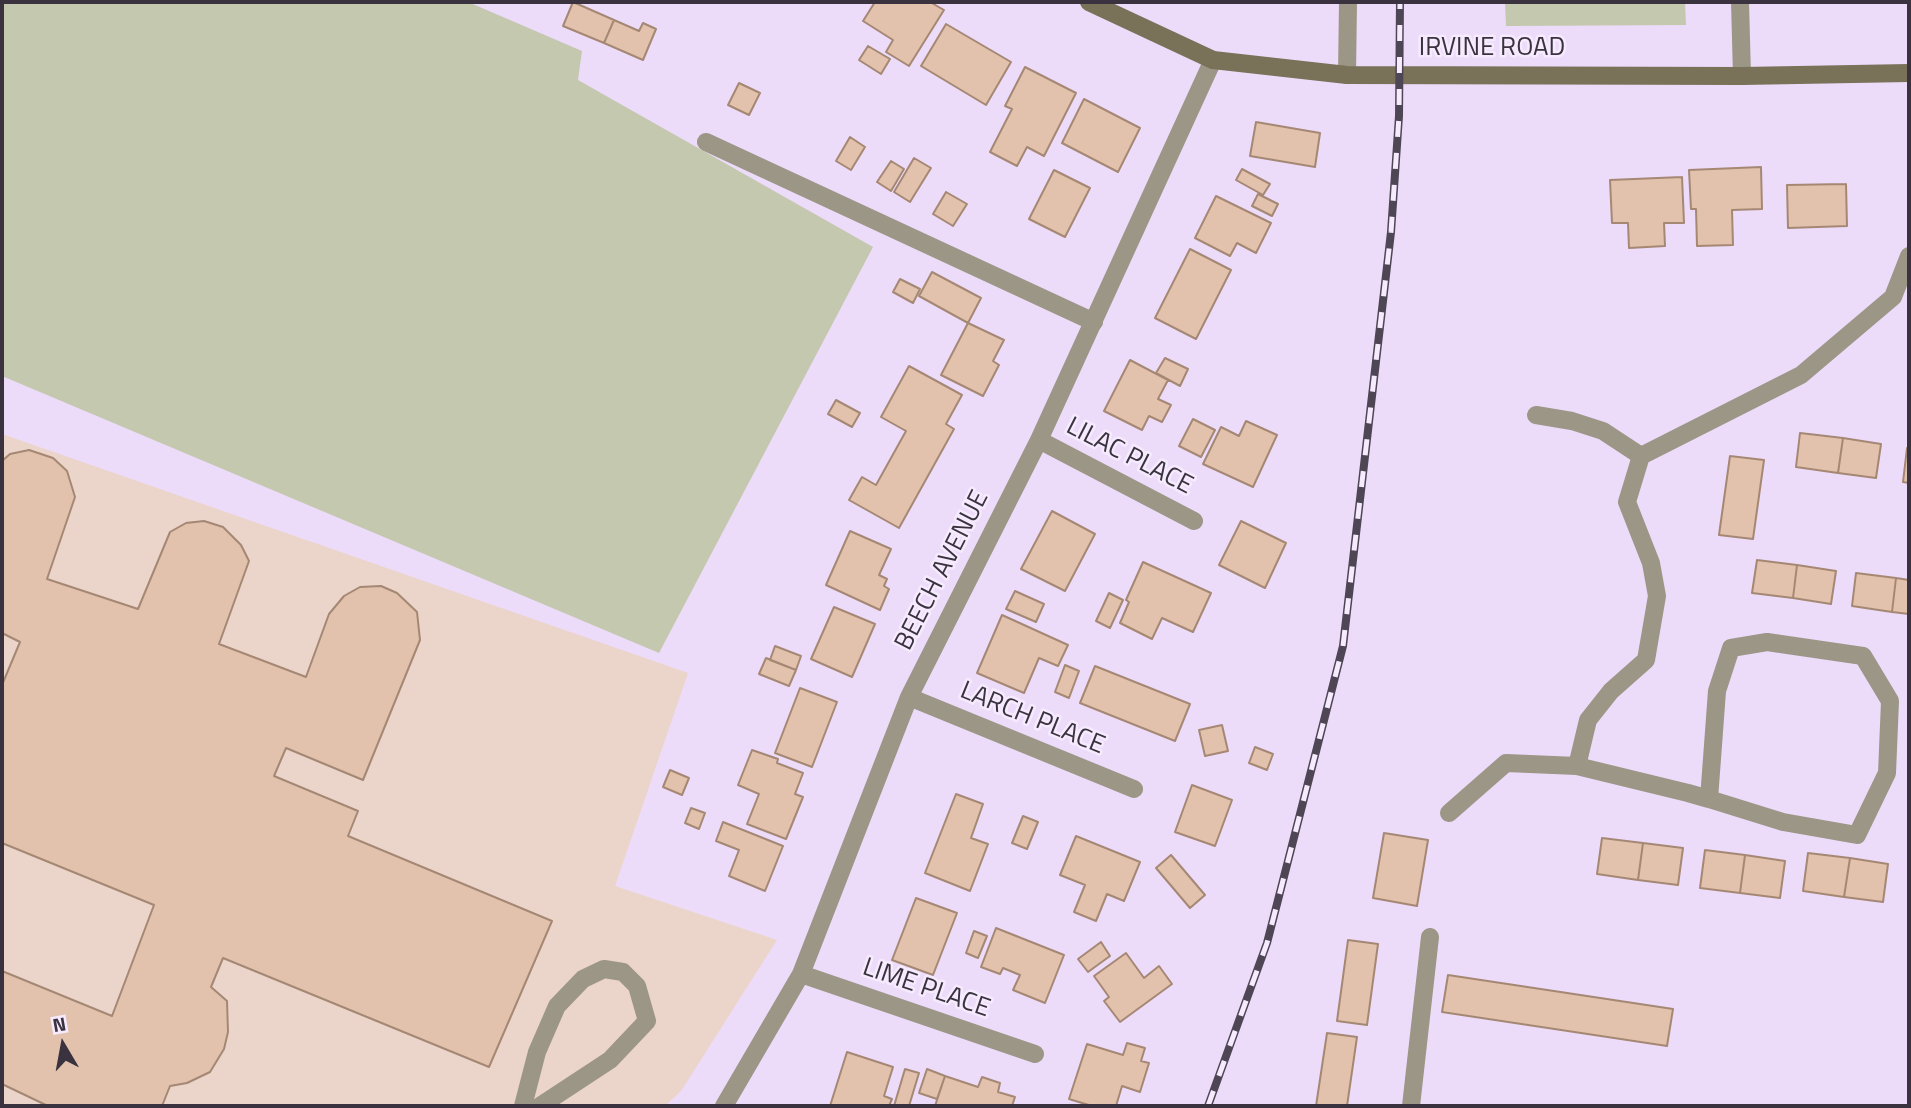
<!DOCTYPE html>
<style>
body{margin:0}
#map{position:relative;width:1911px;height:1108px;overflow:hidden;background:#eddbfa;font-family:"Titillium Web",sans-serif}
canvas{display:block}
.frame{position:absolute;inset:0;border:4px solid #3a333f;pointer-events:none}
.north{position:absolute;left:28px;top:1010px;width:70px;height:70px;-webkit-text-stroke:5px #f6ebfe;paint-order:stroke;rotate:350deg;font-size:19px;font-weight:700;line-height:28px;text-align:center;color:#3a333f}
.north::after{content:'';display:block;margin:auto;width:24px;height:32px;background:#3a333f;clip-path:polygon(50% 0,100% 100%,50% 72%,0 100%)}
</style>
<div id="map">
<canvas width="1911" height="1108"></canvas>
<div class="frame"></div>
<div class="north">N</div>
</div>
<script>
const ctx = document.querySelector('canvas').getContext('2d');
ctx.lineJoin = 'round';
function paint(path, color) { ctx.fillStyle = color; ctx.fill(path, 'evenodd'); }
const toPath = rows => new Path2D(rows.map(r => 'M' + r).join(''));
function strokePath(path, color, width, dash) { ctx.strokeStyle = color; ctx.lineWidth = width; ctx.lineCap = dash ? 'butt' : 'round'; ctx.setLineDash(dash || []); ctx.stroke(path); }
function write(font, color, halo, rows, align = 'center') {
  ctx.font = font + ' "Titillium Web",sans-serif'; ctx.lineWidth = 5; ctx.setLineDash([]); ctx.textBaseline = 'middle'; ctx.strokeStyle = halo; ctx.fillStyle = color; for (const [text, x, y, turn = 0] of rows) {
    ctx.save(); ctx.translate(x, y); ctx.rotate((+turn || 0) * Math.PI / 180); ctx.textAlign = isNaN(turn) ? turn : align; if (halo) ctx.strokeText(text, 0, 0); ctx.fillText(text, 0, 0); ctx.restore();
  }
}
const education = toPath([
 [2,434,688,673,615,886,777,940,681,1091,665,1106,2,1106]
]);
const green = toPath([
 [2,2,468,2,582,51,578,80,873,247,659,653,2,376],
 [1505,2,1685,2,1686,25,1506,26]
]);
const building = toPath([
 [573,2,614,20,604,43,563,26,573,2],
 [875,2,930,2,944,10,909,66,886,52,893,40,863,21,875,2],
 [614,20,639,31,643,23,656,29,643,60,604,43,614,20],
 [946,24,1011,62,986,105,921,66,946,24],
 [868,46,890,59,881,74,859,60,868,46],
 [1025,67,1076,93,1044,156,1027,147,1017,166,990,152,1012,109,1005,106,1025,67],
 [739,83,760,93,749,115,728,105,739,83],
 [1084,99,1140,128,1118,172,1062,143,1084,99],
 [1256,122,1320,133,1315,167,1250,156,1256,122],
 [850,137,865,147,851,170,836,161,850,137],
 [914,158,931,168,910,202,894,192,914,158],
 [891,161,904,169,891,191,877,182,891,161],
 [1761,167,1762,209,1732,210,1733,245,1697,246,1696,209,1691,209,1689,170,1761,167],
 [1242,169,1270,184,1263,195,1236,180,1242,169],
 [1054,170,1090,188,1065,237,1029,219,1054,170],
 [1682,177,1684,223,1664,223,1665,246,1629,248,1628,223,1612,223,1610,180,1682,177],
 [1846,184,1847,226,1788,228,1787,185,1846,184],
 [946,192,967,204,953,226,933,214,946,192],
 [1258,194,1278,204,1272,216,1252,206,1258,194],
 [1216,196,1271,223,1256,253,1237,243,1230,256,1195,238,1216,196],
 [1190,249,1231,270,1196,339,1155,318,1190,249],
 [932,272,981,298,968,323,919,296,932,272],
 [900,279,920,289,913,303,893,292,900,279],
 [968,323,1004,340,993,361,999,365,983,396,941,375,968,323],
 [1165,358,1188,369,1180,386,1156,373,1165,358],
 [1130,360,1168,380,1158,399,1171,405,1162,422,1149,416,1142,430,1104,411,1130,360],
 [909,366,962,395,946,424,954,429,899,528,849,500,862,477,876,485,906,431,881,417,909,366],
 [836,400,860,413,852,427,828,414,836,400],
 [1193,419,1215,430,1201,457,1179,446,1193,419],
 [1246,421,1277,435,1253,487,1203,464,1221,427,1239,436,1246,421],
 [1800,433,1843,438,1838,473,1796,467,1800,433],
 [1843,438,1881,444,1876,478,1838,473,1843,438],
 [1907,448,1909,448,1909,483,1903,482,1907,448],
 [29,450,53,458,67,471,75,497,47,579,138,609,170,532,186,523,204,521,223,527,241,545,249,561,219,644,306,677,329,614,344,596,360,587,381,586,397,593,417,612,420,640,363,780,286,748,274,776,358,811,348,836,552,921,489,1067,223,958,211,987,227,1001,228,1032,224,1049,210,1072,187,1083,170,1086,162,1106,48,1106,2,1084,2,971,112,1016,154,905,2,843,2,685,20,642,2,633,2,461,10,454,29,450],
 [1730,456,1764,460,1753,539,1719,535,1730,456],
 [1052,511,1095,534,1065,591,1021,569,1052,511],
 [1241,521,1286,543,1265,588,1219,565,1241,521],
 [850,531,891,549,879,575,887,579,884,586,889,589,880,610,826,585,850,531],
 [1757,560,1797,565,1793,598,1752,593,1757,560],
 [1143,562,1211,593,1193,632,1162,618,1152,639,1120,623,1129,602,1126,600,1143,562],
 [1797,565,1836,571,1831,604,1793,598,1797,565],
 [1856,573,1896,578,1892,612,1852,606,1856,573],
 [1896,578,1909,580,1909,614,1892,612,1896,578],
 [1015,591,1044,604,1036,622,1006,609,1015,591],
 [1109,593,1123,600,1110,628,1096,621,1109,593],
 [834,607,875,624,852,677,811,659,834,607],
 [1002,615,1068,645,1058,666,1039,658,1024,693,977,673,1002,615],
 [775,646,801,656,796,670,770,660,775,646],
 [766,658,796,670,789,686,759,674,766,658],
 [1065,665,1079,671,1069,698,1055,692,1065,665],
 [1095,666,1190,704,1175,741,1080,703,1095,666],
 [800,688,837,702,812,767,775,753,800,688],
 [1222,725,1228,751,1205,756,1199,730,1222,725],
 [1255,747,1273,754,1267,770,1249,763,1255,747],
 [752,750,778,759,777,763,803,773,795,794,803,797,786,839,747,824,759,794,738,785,752,750],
 [670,770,689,778,682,795,663,787,670,770],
 [1192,785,1232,800,1215,846,1175,832,1192,785],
 [956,794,983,804,971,838,988,844,970,891,925,873,956,794],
 [691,808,705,813,699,829,685,823,691,808],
 [1023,816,1038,822,1027,849,1012,843,1023,816],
 [723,822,783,846,765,891,729,876,739,850,716,841,723,822],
 [1384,833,1428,840,1417,906,1373,898,1384,833],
 [1076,836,1140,862,1124,901,1107,894,1096,921,1074,912,1085,885,1060,875,1076,836],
 [1602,838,1643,843,1638,880,1597,874,1602,838],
 [1643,843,1683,848,1678,885,1638,880,1643,843],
 [1705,850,1745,855,1740,893,1700,888,1705,850],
 [1808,853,1850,858,1844,897,1803,891,1808,853],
 [1171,855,1205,895,1190,908,1156,868,1171,855],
 [1745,855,1785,861,1780,898,1740,893,1745,855],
 [1850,858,1888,864,1883,902,1844,897,1850,858],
 [916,898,957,913,933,975,892,960,916,898],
 [996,928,1064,955,1045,1003,1013,990,1020,975,1003,968,1000,974,981,967,996,928],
 [974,931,987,936,978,958,966,953,974,931],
 [1348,940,1378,944,1367,1025,1337,1021,1348,940],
 [1101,942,1110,956,1088,972,1078,959,1101,942],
 [1126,953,1144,978,1159,966,1172,984,1120,1022,1104,1001,1109,997,1094,976,1126,953],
 [1448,975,1673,1009,1667,1046,1442,1012,1448,975],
 [1327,1033,1357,1037,1347,1106,1316,1106,1327,1033],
 [1127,1043,1145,1048,1141,1061,1149,1063,1140,1092,1122,1086,1116,1106,1092,1106,1069,1099,1087,1044,1123,1055,1127,1043],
 [847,1052,893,1067,884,1096,892,1099,889,1106,830,1106,847,1052],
 [905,1069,919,1073,909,1106,894,1106,905,1069],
 [927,1069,945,1076,937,1099,919,1093,927,1069],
 [945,1076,978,1087,982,1077,1000,1083,998,1092,1015,1097,1012,1106,935,1106,945,1076]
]);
const service = toPath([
 [1347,75,1348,2],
 [706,142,1094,322],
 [1536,415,1572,421,1603,431,1641,456],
 [523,1106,537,1052,557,1006,583,979,604,969,623,972,637,986,647,1021,610,1060,540,1106]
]);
const minor = toPath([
 [1740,2,1742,76],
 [1039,440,1194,521],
 [909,697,1134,789],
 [1577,766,1688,793,1709,799,1783,822,1857,835,1887,773,1890,701,1863,656,1767,642,1731,648,1717,691,1709,799],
 [1449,813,1506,763,1577,766,1588,720,1611,691,1646,660,1657,596,1651,563,1627,502,1641,456,1801,375,1893,297,1909,256],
 [801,974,1035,1054],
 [724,1106,801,974,909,697,1039,440,1213,60],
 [1411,1106,1430,937]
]);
const secondary = toPath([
 [1089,2,1213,60,1347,75,1742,76,1909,73]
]);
const rail = toPath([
 [1208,1106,1267,943,1343,646,1391,232,1399,116,1400,2]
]);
const streetNames = [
 ["IRVINE ROAD",1492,49],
 ["LILAC PLACE",1129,457,27],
 ["BEECH AVENUE",943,571,-63],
 ["LARCH PLACE",1032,719,22],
 ["LIME PLACE",926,989,19]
];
paint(education, '#ebd4c9');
paint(green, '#c3c8ae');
paint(building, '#e2c2ad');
strokePath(building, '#a58874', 2);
strokePath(service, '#9b9685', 18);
strokePath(minor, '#9b9685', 18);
strokePath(secondary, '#797158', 18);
strokePath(rail, '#4e4654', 8);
strokePath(rail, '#f6ebfe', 5, [16]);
write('26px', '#3a333f', '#f6ebfe', streetNames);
</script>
